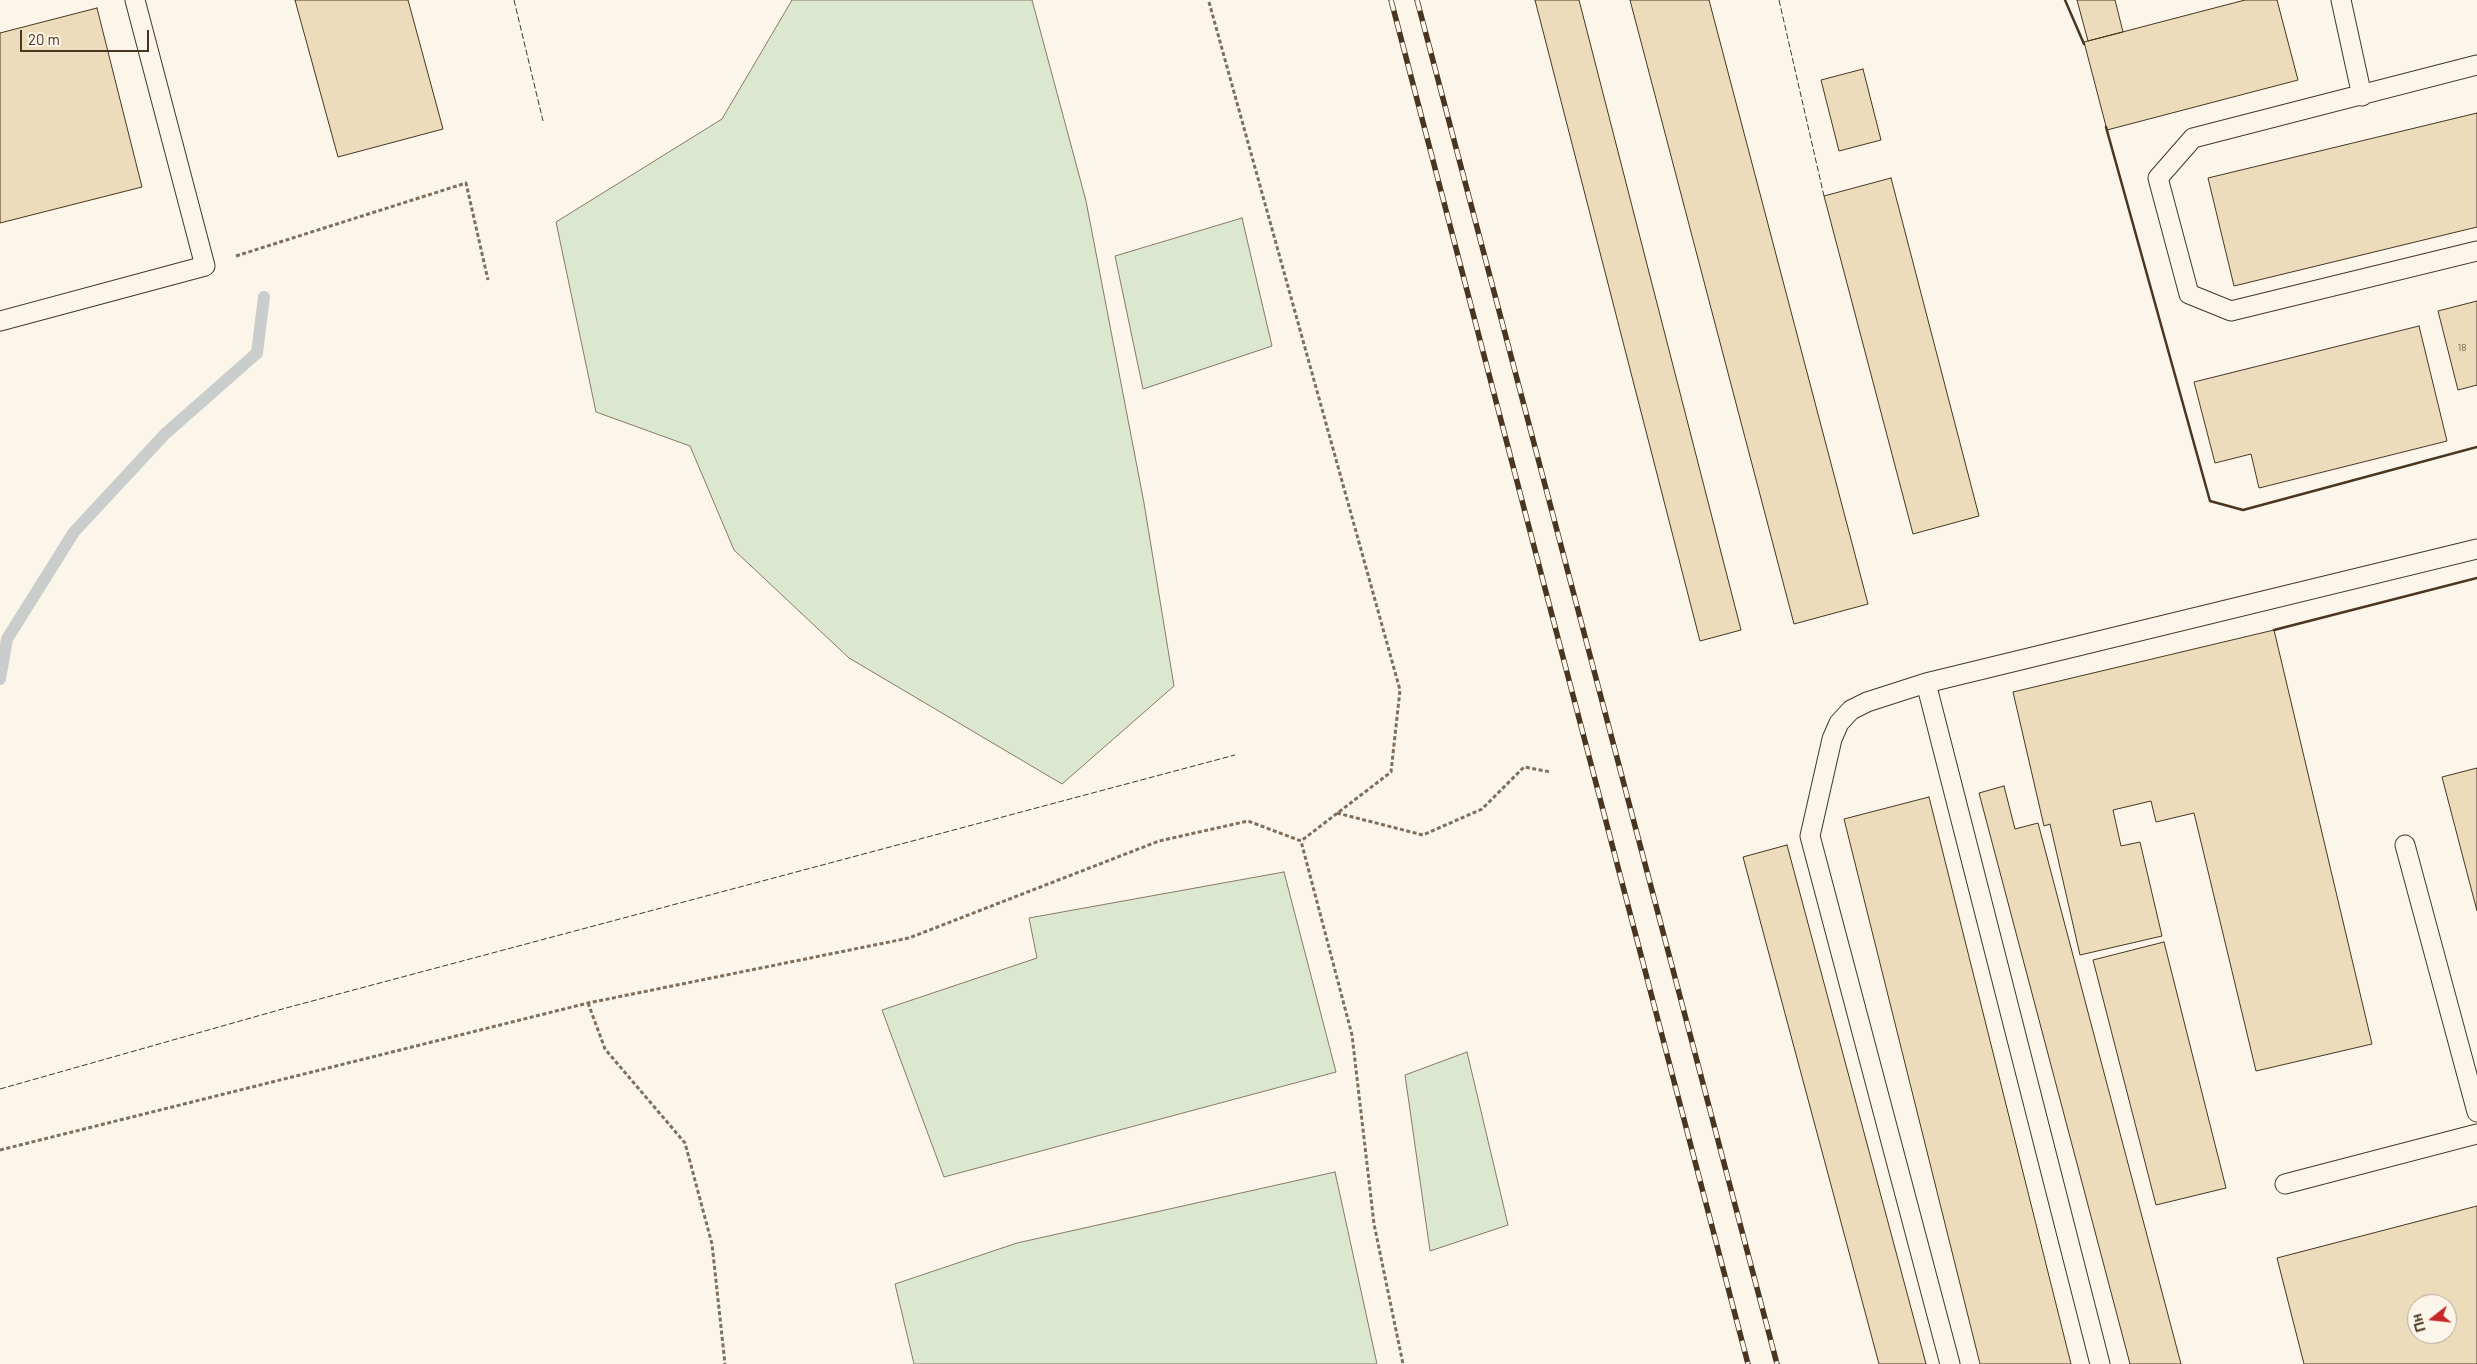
<!DOCTYPE html>
<meta charset="utf-8">
<style>
body{margin:0}
#map{position:relative;width:2477px;height:1364px;overflow:hidden;background:#fbf6e9;font-family:Barlow,sans-serif}
canvas{display:block}
.north{position:absolute;left:2407px;top:1294px;width:50px;height:50px;box-sizing:border-box;background:#fbf6e9;border:1px solid #b4a999;border-radius:50%;rotate:254deg;font-size:14px;font-weight:700;line-height:20px;text-align:center;color:#4a3520}
.north::after{content:'';display:block;margin:auto;width:18px;height:22px;background:#c62828;clip-path:polygon(50% 0,100% 100%,50% 72%,0 100%)}
.scale{position:absolute;left:20px;top:30px;width:129px;height:22px;box-sizing:border-box;border:2px solid #4a3520;border-top:0;padding-left:6px;font-size:15px;line-height:18px;white-space:nowrap;color:#4a3520;-webkit-text-stroke:4px #fbf6e9;paint-order:stroke}
</style>
<div id="map">
<canvas width="2477" height="1364"></canvas>
<div class="north">Пн</div>
<div class="scale">20 m</div>
</div>
<script>
const ctx = document.querySelector('canvas').getContext('2d');
ctx.lineJoin = 'round';
function paint(path, color) { ctx.fillStyle = color; ctx.fill(path, 'evenodd'); }
const toPath = rows => new Path2D(rows.map(r => 'M' + r).join(''));
function strokePath(path, color, width, dash) { ctx.strokeStyle = color; ctx.lineWidth = width; ctx.lineCap = dash ? 'butt' : 'round'; ctx.setLineDash(dash || []); ctx.stroke(path); }
function write(font, color, halo, rows, align = 'center') {
  ctx.font = font + ' Barlow,sans-serif'; ctx.lineWidth = 4; ctx.setLineDash([]); ctx.textBaseline = 'middle'; ctx.strokeStyle = halo; ctx.fillStyle = color; for (const [text, x, y, turn = 0] of rows) {
    ctx.save(); ctx.translate(x, y); ctx.rotate((+turn || 0) * Math.PI / 180); ctx.textAlign = isNaN(turn) ? turn : align; if (halo) ctx.strokeText(text, 0, 0); ctx.fillText(text, 0, 0); ctx.restore();
  }
}
const green = toPath([
 [792,0,1032,0,1086,201,1144,503,1174,686,1062,784,849,658,734,550,690,446,596,412,556,222,722,119,792,0],
 [1242,218,1272,346,1143,389,1115,256,1242,218],
 [1284,872,1336,1072,944,1177,882,1010,1037,958,1029,918,1284,872],
 [1467,1052,1508,1225,1430,1251,1405,1075,1467,1052],
 [1335,1172,1377,1364,914,1364,895,1284,1017,1243,1335,1172]
]);
const stream = toPath([
 [0,679,7,639,74,532,165,434,257,353,264,297]
]);
const building = toPath([
 [295,0,408,0,443,129,338,157,295,0],
 [1535,0,1579,0,1741,630,1700,641,1535,0],
 [1630,0,1709,0,1868,604,1794,624,1630,0],
 [2077,0,2115,0,2123,32,2088,41,2077,0],
 [2245,0,2277,0,2298,80,2107,130,2084,42,2245,0],
 [97,8,142,187,0,223,0,33,97,8],
 [1863,69,1881,140,1839,151,1821,80,1863,69],
 [2477,113,2477,227,2234,286,2208,178,2477,113],
 [1891,178,1979,516,1913,534,1824,196,1891,178],
 [2477,301,2477,385,2458,390,2438,311,2477,301],
 [2419,326,2447,441,2259,488,2251,454,2215,463,2194,382,2419,326],
 [2274,630,2372,1044,2256,1071,2194,813,2156,822,2151,801,2113,810,2121,846,2140,842,2162,936,2080,955,2050,824,2044,826,2013,692,2274,630],
 [2477,768,2477,911,2442,777,2477,768],
 [2004,786,2015,829,2038,823,2181,1364,2130,1364,1979,793,2004,786],
 [1929,797,2071,1364,1980,1364,1844,819,1929,797],
 [1787,845,1926,1364,1879,1364,1743,857,1787,845],
 [2164,942,2226,1188,2156,1205,2093,960,2164,942],
 [2477,1206,2477,1364,2304,1364,2277,1258,2477,1206],
 [2417,1304,2447,1304,2447,1334,2417,1334,2417,1304]
]);
const path = toPath([
 [1209,2,1400,690,1391,772,1301,841],
 [236,256,466,183,488,280],
 [1337,813,1423,835,1482,809,1524,767,1551,772],
 [588,1003,605,1049,685,1143,712,1244,725,1364],
 [0,1150,588,1003,909,938,1159,841,1248,821,1301,841,1352,1035,1374,1224,1403,1364]
]);
const lane = toPath([
 [2341,0,2362,96],
 [2477,65,2193,138,2158,178,2189,294,2231,311,2477,251],
 [0,321,205,266,135,0],
 [1926,683,1867,702,1851,710,1839,723,1832,739,1810,836,1950,1364],
 [2405,845,2477,1112],
 [2285,1184,2477,1134],
 [2100,1364,1926,683,2477,549]
]);
const rail = toPath([
 [1391,0,1748,1364],
 [1417,0,1777,1364]
]);
const fence = toPath([
 [514,0,543,121],
 [1779,0,1824,196],
 [0,1089,286,1008,1235,755]
]);
const wall = toPath([
 [2065,0,2084,44],
 [2106,127,2210,501,2243,510,2477,447],
 [2274,630,2477,578]
]);
const numberNames = [
 ["18",2462,348]
];
paint(green, '#dce7d0');
strokePath(green, '#887966', 1);
strokePath(stream, '#c9cecd', 12);
paint(building, '#ecdcbc');
strokePath(building, '#4a3520', 1);
strokePath(lane, '#4a3520', 21);
strokePath(path, '#7f6f5c', 3, [4, 2.5]);
strokePath(lane, '#fbf6e9', 19);
strokePath(rail, '#4a3520', 5.5);
strokePath(rail, '#fbf6e9', 4, [11]);
strokePath(fence, '#4a3520', 1, [6, 2.5]);
strokePath(wall, '#4a3520', 2.5);
write('10px', '#725f47', null, numberNames);
</script>
